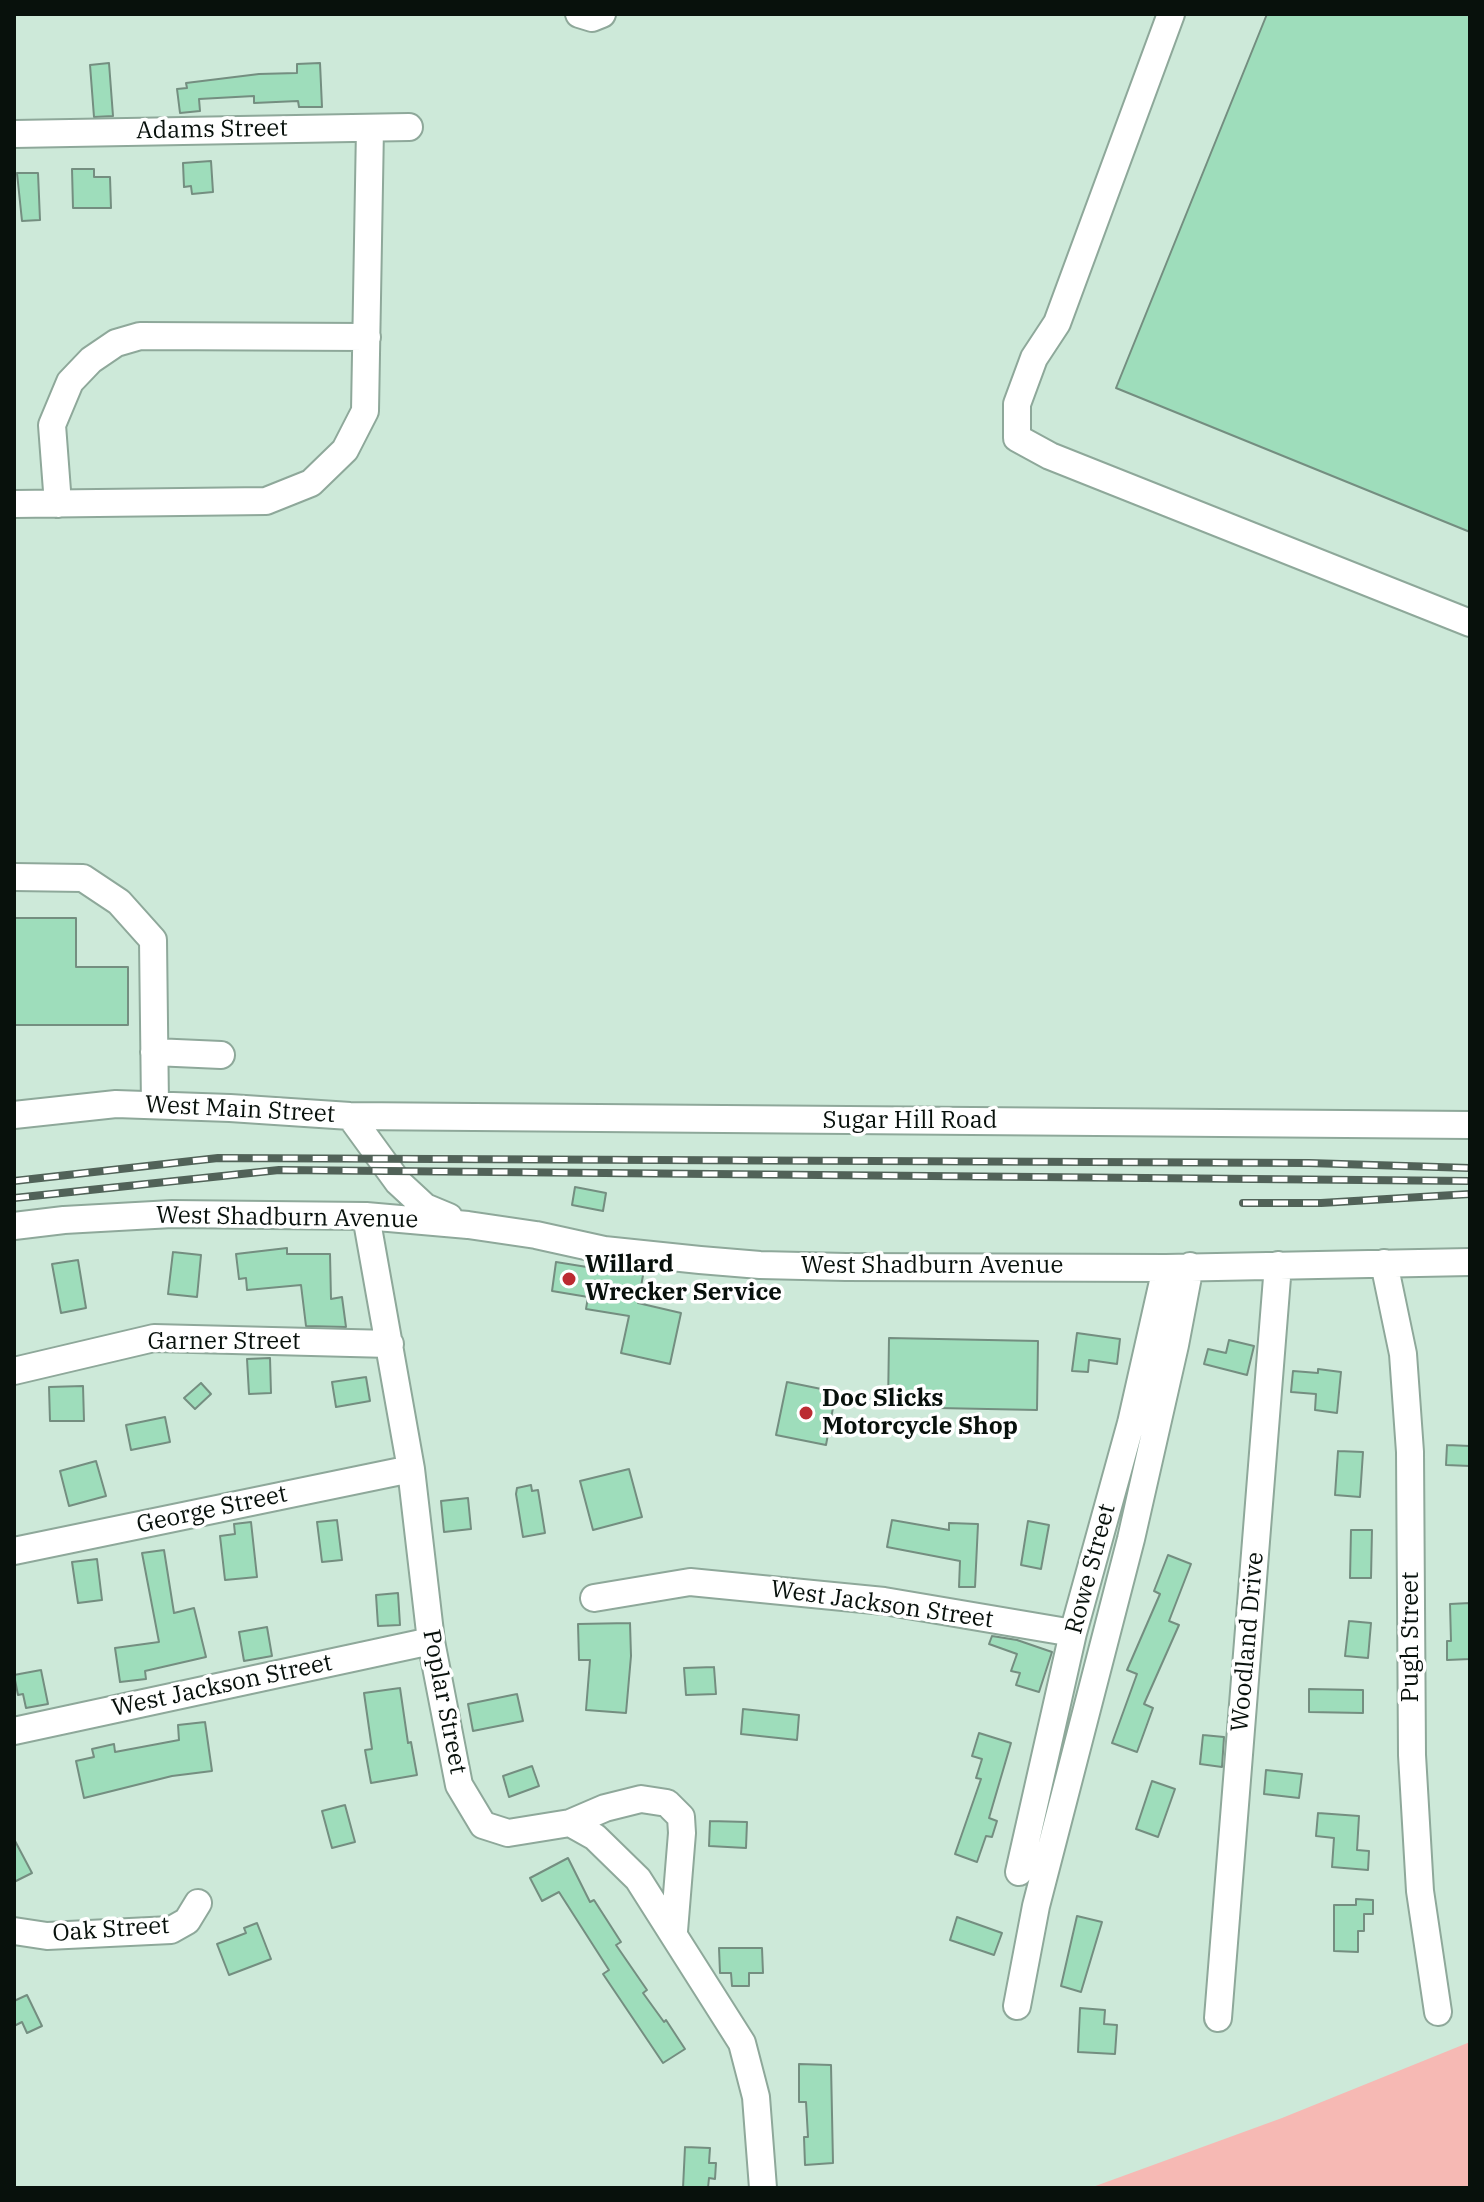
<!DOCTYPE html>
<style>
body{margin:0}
#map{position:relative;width:1484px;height:2202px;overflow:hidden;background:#cde9d9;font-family:"IBM Plex Serif",serif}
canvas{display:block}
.frame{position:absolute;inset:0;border:16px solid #08110c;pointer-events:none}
</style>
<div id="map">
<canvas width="1484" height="2202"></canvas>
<div class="frame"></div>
</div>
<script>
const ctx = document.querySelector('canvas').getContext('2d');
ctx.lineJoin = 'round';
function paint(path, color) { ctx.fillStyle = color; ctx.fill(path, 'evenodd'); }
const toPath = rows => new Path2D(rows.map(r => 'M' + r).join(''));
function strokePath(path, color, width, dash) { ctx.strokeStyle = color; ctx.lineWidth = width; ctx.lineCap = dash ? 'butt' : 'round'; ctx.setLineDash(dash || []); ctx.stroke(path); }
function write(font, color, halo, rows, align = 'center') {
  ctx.font = font + ' "IBM Plex Serif",serif'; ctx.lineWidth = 7; ctx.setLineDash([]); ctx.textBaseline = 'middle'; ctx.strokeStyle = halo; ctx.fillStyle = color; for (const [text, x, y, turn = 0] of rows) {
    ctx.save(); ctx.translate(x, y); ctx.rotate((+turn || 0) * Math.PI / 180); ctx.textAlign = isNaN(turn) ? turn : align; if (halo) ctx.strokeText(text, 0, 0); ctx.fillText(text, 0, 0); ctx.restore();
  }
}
const green = toPath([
 [1470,2042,1470,2188,1090,2188,1282,2118]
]);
const building = toPath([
 [1267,14,1470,14,1470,532,1116,388,1267,14],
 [109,63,113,116,94,117,90,65,109,63],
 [320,63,322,107,299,107,298,101,254,103,254,96,199,99,200,111,180,113,177,89,187,88,186,83,259,74,297,73,297,64,320,63],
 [211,161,213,192,192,194,191,186,184,187,183,163,211,161],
 [72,169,94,169,94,177,110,177,111,208,73,208,72,169],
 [17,173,38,173,40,220,22,221,17,173],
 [14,918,76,918,76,967,128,967,128,1025,14,1025,14,918],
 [575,1187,606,1193,603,1211,572,1205,575,1187],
 [287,1248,287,1254,330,1254,331,1299,342,1297,346,1327,306,1326,301,1285,247,1290,246,1278,239,1279,236,1254,287,1248],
 [173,1252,201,1255,197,1297,168,1294,173,1252],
 [78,1260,86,1308,61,1313,52,1264,78,1260],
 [556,1262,593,1268,594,1264,644,1270,638,1303,681,1313,670,1364,621,1353,629,1316,586,1309,588,1297,552,1291,556,1262],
 [1077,1333,1120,1339,1117,1364,1089,1360,1088,1372,1072,1371,1077,1333],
 [889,1338,1038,1341,1037,1410,888,1407,889,1338],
 [1229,1340,1254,1346,1247,1375,1204,1364,1208,1349,1226,1353,1229,1340],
 [270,1358,271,1393,249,1394,247,1359,270,1358],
 [1318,1369,1341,1372,1337,1413,1315,1410,1316,1394,1291,1392,1293,1371,1318,1373,1318,1369],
 [366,1377,370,1401,336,1407,332,1382,366,1377],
 [787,1382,836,1392,826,1445,776,1435,787,1382],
 [201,1383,211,1394,195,1409,184,1398,201,1383],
 [83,1386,84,1421,50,1421,49,1387,83,1386],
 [165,1417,170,1442,131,1450,126,1425,165,1417],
 [1447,1445,1470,1446,1470,1466,1446,1465,1447,1445],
 [1338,1451,1363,1452,1360,1497,1335,1495,1338,1451],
 [96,1461,106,1496,69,1506,60,1471,96,1461],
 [629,1469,642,1517,593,1530,580,1481,629,1469],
 [531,1485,532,1491,538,1490,545,1533,523,1537,516,1494,517,1488,531,1485],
 [468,1498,471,1529,444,1532,441,1501,468,1498],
 [337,1520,342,1560,322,1562,317,1522,337,1520],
 [892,1520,949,1530,949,1523,978,1524,975,1587,959,1587,960,1561,887,1547,892,1520],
 [1028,1521,1049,1525,1041,1569,1021,1565,1028,1521],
 [251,1522,257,1577,225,1580,220,1536,235,1534,234,1524,251,1522],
 [1351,1530,1372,1530,1371,1578,1350,1578,1351,1530],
 [164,1550,174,1613,194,1608,206,1657,145,1671,146,1679,120,1682,115,1648,159,1642,142,1553,164,1550],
 [1168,1555,1191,1564,1169,1621,1179,1625,1144,1704,1153,1708,1137,1752,1112,1743,1137,1674,1127,1670,1160,1594,1154,1591,1168,1555],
 [97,1559,102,1600,78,1603,72,1562,97,1559],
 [398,1593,400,1625,378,1626,376,1595,398,1593],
 [1470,1603,1470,1659,1447,1660,1447,1641,1451,1641,1450,1604,1470,1603],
 [1349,1621,1371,1623,1368,1658,1345,1656,1349,1621],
 [630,1623,631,1656,626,1713,586,1710,590,1660,579,1660,578,1624,630,1623],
 [267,1627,272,1656,244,1661,239,1632,267,1627],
 [992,1636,1017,1640,1052,1652,1039,1692,1016,1685,1020,1673,1011,1671,1017,1654,989,1644,992,1636],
 [714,1667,716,1694,686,1695,684,1668,714,1667],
 [41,1670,48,1704,26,1708,23,1694,18,1695,14,1675,41,1670],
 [400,1688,408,1743,411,1742,417,1775,371,1783,365,1750,372,1749,364,1693,400,1688],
 [1309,1689,1363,1690,1363,1713,1309,1712,1309,1689],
 [517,1694,523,1721,473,1731,468,1704,517,1694],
 [743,1709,799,1715,797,1740,741,1734,743,1709],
 [205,1722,212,1771,172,1776,84,1798,76,1761,94,1757,92,1749,114,1744,115,1752,179,1740,178,1725,205,1722],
 [979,1733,1011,1743,989,1818,997,1821,992,1837,986,1836,977,1862,955,1854,981,1779,976,1778,982,1759,972,1756,979,1733],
 [1203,1735,1224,1737,1222,1767,1200,1764,1203,1735],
 [532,1766,539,1786,509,1797,503,1776,532,1766],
 [1266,1770,1302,1774,1299,1798,1264,1794,1266,1770],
 [1152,1781,1175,1789,1158,1837,1136,1829,1152,1781],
 [345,1805,355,1842,332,1848,322,1811,345,1805],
 [1318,1813,1359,1816,1357,1850,1369,1851,1368,1870,1332,1867,1334,1838,1316,1836,1318,1813],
 [710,1821,747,1822,746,1848,709,1846,710,1821],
 [14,1839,32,1873,14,1882,14,1839],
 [568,1858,590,1902,594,1900,621,1942,616,1945,647,1990,643,1993,664,2022,666,2020,685,2049,663,2063,603,1974,609,1970,559,1892,542,1901,530,1878,568,1858],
 [1356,1899,1373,1900,1373,1914,1364,1914,1364,1931,1358,1931,1358,1952,1334,1951,1334,1905,1356,1905,1356,1899],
 [1077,1916,1102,1922,1081,1992,1061,1986,1077,1916],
 [957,1917,1002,1933,994,1955,950,1940,957,1917],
 [257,1923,271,1959,229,1975,217,1944,246,1933,244,1928,257,1923],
 [719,1948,762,1948,763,1973,749,1973,749,1986,732,1986,731,1973,720,1973,719,1948],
 [27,1995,42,2026,27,2033,22,2022,14,2026,14,2001,27,1995],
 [1080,2008,1105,2010,1104,2024,1117,2025,1115,2054,1078,2052,1080,2008],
 [799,2064,831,2065,833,2163,805,2165,804,2137,808,2137,806,2102,799,2102,799,2064],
 [685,2147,710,2148,709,2163,716,2163,715,2179,709,2178,708,2188,683,2188,685,2147]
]);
const minor = toPath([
 [579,14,592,18,602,14],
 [1171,14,1057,323,1034,358,1017,404,1017,438,1050,456,1470,623],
 [14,134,409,127],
 [14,504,266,501,311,483,345,450,365,411,370,128],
 [58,504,52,425,70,382,91,360,116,343,140,336,367,337],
 [14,877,83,878,119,902,153,940,155,1105],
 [154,1052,221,1055],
 [14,1115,116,1104,230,1108,350,1116,1470,1125],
 [350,1116,398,1182,425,1207,449,1217],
 [366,1216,411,1469,431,1641,459,1785,483,1825,508,1833,570,1823,605,1808,641,1799,667,1803,681,1817,682,1833,674,1931],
 [14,1226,64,1220,172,1214,366,1216,468,1225,536,1235,604,1250,700,1260,760,1265,846,1267,1166,1268,1470,1262],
 [1384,1263,1403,1354,1410,1452,1412,1755,1420,1891,1438,2012],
 [14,1371,154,1338,390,1344],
 [14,1551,411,1469],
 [594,1598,690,1582,884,1601,1073,1633],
 [14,1731,431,1641],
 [570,1823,595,1837,638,1879,742,2043,756,2097,763,2188],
 [1019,1872,1073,1633,1131,1423,1166,1268],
 [14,1931,47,1936,171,1930,187,1921,198,1903],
 [1017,2006,1036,1906,1131,1539,1175,1345,1190,1266],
 [1218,2018,1278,1265]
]);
const rail = toPath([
 [14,1181,218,1158,1309,1163,1470,1168],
 [14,1198,279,1170,1470,1181],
 [1243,1203,1321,1203,1470,1194]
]);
const markers = [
 [569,1279,8,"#bb2b31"],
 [806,1413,8,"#bb2b31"]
];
const streetNames = [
 ["Adams Street",212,130,-1],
 ["West Main Street",240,1110,3],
 ["Sugar Hill Road",910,1121],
 ["West Shadburn Avenue",287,1218,1],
 ["West Shadburn Avenue",932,1266],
 ["Garner Street",224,1342],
 ["George Street",212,1510,-12],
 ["Rowe Street",1091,1569,-75],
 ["West Jackson Street",882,1605,8],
 ["Pugh Street",1411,1637,-90],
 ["Woodland Drive",1248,1642,-85],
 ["West Jackson Street",222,1686,-12],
 ["Poplar Street",444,1702,79],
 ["Oak Street",111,1930,-4]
];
const poiNames = [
 ["Willard",585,1265],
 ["Wrecker Service",585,1293],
 ["Doc Slicks",822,1399],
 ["Motorcycle Shop",822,1427]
];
paint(green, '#f6b9b4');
paint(building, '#9eddbb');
strokePath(building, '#748e80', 2);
strokePath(minor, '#8ea89a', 30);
strokePath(minor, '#fff', 26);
strokePath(rail, '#516258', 8);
strokePath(rail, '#fff', 5, [15]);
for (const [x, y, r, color] of markers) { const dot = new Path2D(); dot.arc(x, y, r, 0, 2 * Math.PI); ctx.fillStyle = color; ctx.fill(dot); strokePath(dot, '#fff', 3); }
write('24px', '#08110c', '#fff', streetNames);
write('bold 24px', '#08110c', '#fff', poiNames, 'left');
</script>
